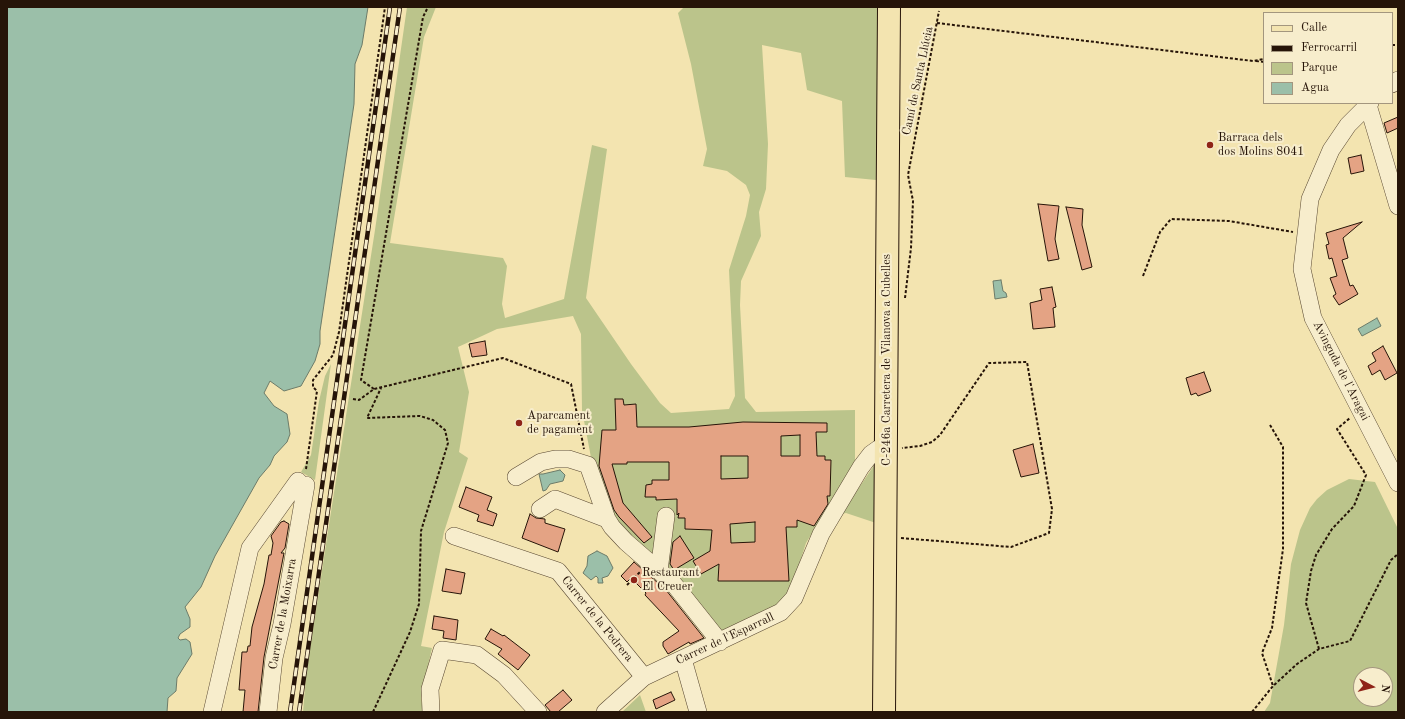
<!DOCTYPE html>
<meta charset="utf-8">
<style>
body{margin:0}
#map{position:relative;width:1405px;height:719px;overflow:hidden;background:#f3e4b0;font-family:"Old Standard TT",serif}
canvas{display:block}
.frame{position:absolute;inset:0;border:8px solid #261408;pointer-events:none}
.legend{position:absolute;left:1263px;top:12px;width:130px;height:92px;box-sizing:border-box;background:#f7edcc;border:1px solid #a3967e;margin:0;padding:5px 7px;list-style:none;font-size:12px;color:#261408}
.legend li{display:flex;align-items:center;gap:8px;height:20px}
.legend b{width:20px;border:1px solid #a3967e}
.north{position:absolute;left:1353px;top:667px;width:40px;height:40px;box-sizing:border-box;background:#f7edcc;border:1px solid #a3967e;border-radius:50%;rotate:97deg;font-size:11px;font-weight:700;line-height:16px;text-align:center;color:#261408}
.north::after{content:'';display:block;margin:auto;width:14px;height:18px;background:#8f2418;clip-path:polygon(50% 0,100% 100%,50% 72%,0 100%)}
</style>
<div id="map">
<canvas width="1405" height="719"></canvas>
<div class="frame"></div>
<ul class="legend">
<li><b style="height:5px;background:#f3e4b0"></b>Calle</li>
<li><b style="height:5px;background:#261408"></b>Ferrocarril</li>
<li><b style="height:11px;background:#bbc48b"></b>Parque</li>
<li><b style="height:11px;background:#9bbfa9"></b>Agua</li>
</ul>
<div class="north">N</div>
</div>
<script>
const ctx = document.querySelector('canvas').getContext('2d');
ctx.lineJoin = 'round';
function paint(path, color) { ctx.fillStyle = color; ctx.fill(path, 'evenodd'); }
const toPath = rows => new Path2D(rows.map(r => 'M' + r).join(''));
function strokePath(path, color, width, dash) { ctx.strokeStyle = color; ctx.lineWidth = width; ctx.lineCap = dash ? 'butt' : 'round'; ctx.setLineDash(dash || []); ctx.stroke(path); }
function write(font, color, halo, rows, align = 'center') {
  ctx.font = font + ' "Old Standard TT",serif'; ctx.lineWidth = 4; ctx.setLineDash([]); ctx.textBaseline = 'middle'; ctx.strokeStyle = halo; ctx.fillStyle = color; for (const [text, x, y, turn = 0] of rows) {
    ctx.save(); ctx.translate(x, y); ctx.rotate((+turn || 0) * Math.PI / 180); ctx.textAlign = isNaN(turn) ? turn : align; if (halo) ctx.strokeText(text, 0, 0); ctx.fillText(text, 0, 0); ctx.restore();
  }
}
const green = toPath([
 [407,7,436,7,424,37,390,243,503,258,507,266,502,304,505,318,564,299,592,145,607,149,586,298,631,364,660,403,671,413,729,409,735,396,729,270,746,216,750,195,746,185,727,171,703,166,707,149,691,64,678,13,684,7,880,7,876,180,845,177,842,101,807,90,801,53,762,45,768,144,766,189,759,212,761,236,741,281,740,305,745,398,756,412,855,410,855,463,806,543,789,596,782,604,720,634,678,575,611,519,593,468,582,410,581,334,573,316,497,329,482,336,458,347,469,392,459,452,468,458,444,532,421,646,432,648,421,698,423,712,303,712,306,676,328,531,375,230],
 [331,364,315,480,301,472,311,455,319,401,325,376],
 [875,464,876,523,846,513,841,514],
 [1349,479,1375,482,1398,529,1398,712,1264,712,1270,703,1284,625,1291,564,1300,530,1310,508,1317,499,1327,490],
 [1361,675,1385,675,1385,699,1361,699],
 [640,695,646,712,622,712]
]);
const water = toPath([
 [7,7,368,7,362,45,355,64,354,104,320,331,320,344,315,361,301,386,284,391,270,381,264,393,274,406,287,414,290,434,287,442,274,456,270,465,259,478,215,556,201,587,185,607,190,619,190,627,180,634,178,638,180,640,186,639,190,642,192,654,177,678,176,691,168,698,167,712,7,712,7,7],
 [1001,280,1003,291,1006,293,1007,297,995,299,993,281,1001,280],
 [1377,318,1381,326,1362,336,1358,329,1377,318],
 [560,470,565,475,563,481,550,484,546,490,543,491,539,474,543,474,560,470],
 [597,551,607,556,613,568,608,576,602,578,603,583,598,583,598,578,596,576,591,580,583,573,587,566,588,556,597,551]
]);
const building = toPath([
 [1398,117,1398,128,1387,133,1384,123,1398,117],
 [1361,155,1364,171,1351,174,1348,158,1361,155],
 [1038,204,1059,206,1055,239,1059,259,1048,261,1038,204],
 [1066,207,1083,209,1082,225,1092,267,1082,270,1066,207],
 [1362,222,1343,238,1348,258,1342,260,1350,286,1353,285,1358,294,1339,305,1333,296,1336,294,1330,278,1337,276,1332,258,1329,259,1326,245,1329,244,1326,233,1362,222],
 [1052,287,1056,307,1053,308,1055,327,1033,329,1030,303,1042,300,1040,289,1052,287],
 [485,341,487,355,472,357,469,344,485,341],
 [1383,346,1397,373,1385,380,1380,370,1372,375,1368,366,1376,361,1372,353,1383,346],
 [1204,372,1211,391,1198,396,1196,393,1191,395,1186,378,1204,372],
 [615,399,623,399,624,405,636,404,637,427,689,427,743,422,827,423,827,432,816,432,817,456,825,456,825,460,831,460,830,496,827,496,828,504,814,526,797,520,797,527,786,527,789,581,718,581,719,564,701,574,693,561,710,551,712,530,685,529,685,518,678,518,679,513,677,515,677,499,656,500,656,497,645,497,646,485,652,484,652,480,669,480,669,462,627,462,627,464,612,464,623,503,652,537,644,543,619,517,614,510,599,466,602,430,616,430,615,399],
 [800,435,800,456,781,456,781,436,800,435],
 [721,456,748,456,748,478,721,479,721,456],
 [755,522,755,542,731,543,730,524,755,522],
 [1033,444,1039,473,1021,477,1013,450,1033,444],
 [466,487,492,497,487,510,497,514,493,526,477,521,479,515,459,507,466,487],
 [530,514,536,518,545,519,545,523,565,529,558,552,522,538,530,514],
 [284,521,289,524,285,548,281,553,284,553,264,657,258,712,243,712,245,690,239,690,242,652,247,652,248,646,250,646,252,627,264,584,269,555,271,555,273,543,271,536,281,522,284,521],
 [680,536,694,558,674,570,670,564,673,542,680,536],
 [634,562,666,590,704,638,690,644,689,642,668,654,663,646,663,642,679,631,645,595,646,593,631,578,627,582,621,576,634,562],
 [446,569,465,573,461,594,442,591,446,569],
 [434,616,458,620,456,640,443,638,444,631,432,629,434,616],
 [491,629,503,636,504,635,530,655,518,670,498,654,502,649,485,639,491,629],
 [563,690,572,700,558,712,551,712,545,705,563,690],
 [671,692,675,700,656,709,653,700,671,692]
]);
const path = toPath([
 [937,23,1253,61,1264,59],
 [1392,45,1398,45],
 [1256,61,1264,62],
 [1143,276,1160,232,1171,219,1229,221,1293,232],
 [905,298,911,248,913,201,908,175,939,11],
 [374,389,361,380,423,17,428,7],
 [353,399,359,400,374,389,503,358,571,384,584,449],
 [1270,425,1283,447,1283,549,1272,628,1262,653,1273,686],
 [306,469,317,391,313,387,313,380,333,355,339,332,385,7],
 [901,538,1011,547,1049,533,1052,509,1027,362,989,363,940,435,932,442,920,446,902,448],
 [627,585,640,572],
 [1319,649,1306,603,1311,571,1316,555,1332,529,1354,506,1366,475,1337,429,1350,418],
 [373,712,410,632,419,604,421,531,448,443,445,430,433,420,420,416,367,418,381,388],
 [1252,712,1273,686,1297,664,1319,649,1350,641,1391,560,1398,554]
]);
const minor = toPath([
 [1392,84,1398,80],
 [1370,103,1348,125,1331,150,1310,199,1302,269,1313,318,1398,483],
 [1368,105,1398,206],
 [516,477,541,462,555,459,569,459,588,465,607,519,612,527,626,542,673,583,720,642],
 [540,509,555,499,607,519],
 [454,536,558,571,644,677],
 [659,571,666,516],
 [683,659,698,712],
 [212,712,250,548,298,481],
 [268,712,274,658,282,624,306,485],
 [431,712,430,689,442,650,477,655,504,675,538,712],
 [605,712,644,677,781,612,794,598,821,534,861,467,871,454,878,449,886,447]
]);
const major = toPath([
 [884,712,889,7]
]);
const rail = toPath([
 [290,712,390,7],
 [299,712,400,7]
]);
const markers = [
 [1210,145,4,"#8f2418"],
 [519,423,4,"#8f2418"],
 [634,580,4,"#8f2418"]
];
const streetNames = [
 ["Camí de Santa Llúcia",918,81,-78],
 ["C-246a Carretera de Vilanova a Cubelles",887,360,-90],
 ["Avinguda de l'Aragai",1341,371,63],
 ["Carrer de la Moixarra",283,614,-80],
 ["Carrer de la Pedrera",597,619,51],
 ["Carrer de l'Esparrall",725,639,-25]
];
const poiNames = [
 ["Barraca dels",1218,138],
 ["dos Molins 8041",1218,152],
 ["Aparcament",527,416],
 ["de pagament",527,430],
 ["Restaurant",642,573],
 ["El Creuer",642,587]
];
paint(green, '#bbc48b');
paint(water, '#9bbfa9');
strokePath(water, '#6c7b69', 1);
paint(building, '#e4a384');
strokePath(building, '#261408', 1);
strokePath(minor, '#594832', 18);
strokePath(major, '#261408', 24);
strokePath(path, '#261408', 2, [3, 2]);
strokePath(minor, '#f7edcc', 17);
strokePath(major, '#f3e4b0', 22);
strokePath(rail, '#261408', 4.5);
strokePath(rail, '#f7edcc', 3, [9]);
for (const [x, y, r, color] of markers) { const dot = new Path2D(); dot.arc(x, y, r, 0, 2 * Math.PI); ctx.fillStyle = color; ctx.fill(dot); strokePath(dot, '#f7edcc', 1.5); }
write('12px', '#261408', '#f7edcc', streetNames);
write('12px', '#261408', '#f7edcc', poiNames, 'left');
</script>
